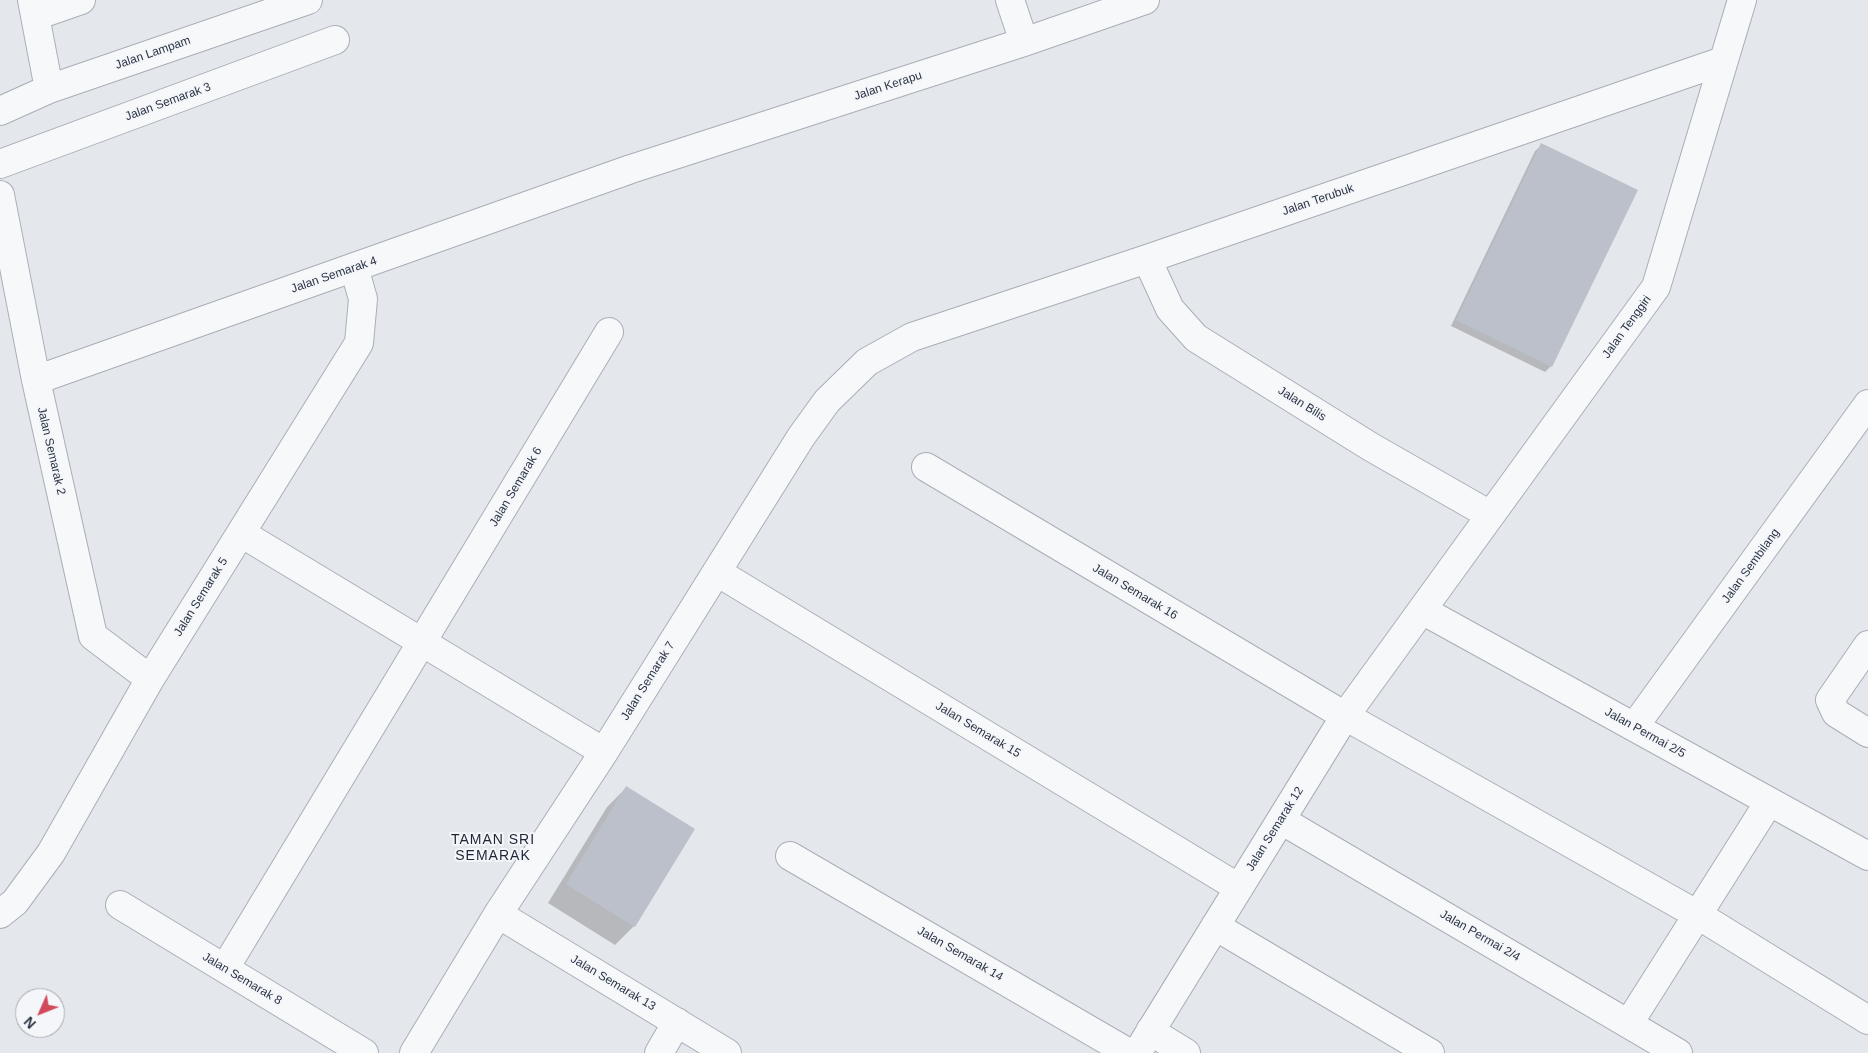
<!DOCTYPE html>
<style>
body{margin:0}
#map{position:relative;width:1868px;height:1053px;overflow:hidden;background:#e4e7ec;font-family:Helvetica,sans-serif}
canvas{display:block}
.north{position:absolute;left:15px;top:988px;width:50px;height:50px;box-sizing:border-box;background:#f4f6f9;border:1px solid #a4a8b1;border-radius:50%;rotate:226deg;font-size:14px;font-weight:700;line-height:20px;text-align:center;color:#2b3445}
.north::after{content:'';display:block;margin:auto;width:18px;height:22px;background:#d1495b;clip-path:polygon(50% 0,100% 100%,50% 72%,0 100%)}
</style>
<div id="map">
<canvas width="1868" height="1053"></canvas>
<div class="north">N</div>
</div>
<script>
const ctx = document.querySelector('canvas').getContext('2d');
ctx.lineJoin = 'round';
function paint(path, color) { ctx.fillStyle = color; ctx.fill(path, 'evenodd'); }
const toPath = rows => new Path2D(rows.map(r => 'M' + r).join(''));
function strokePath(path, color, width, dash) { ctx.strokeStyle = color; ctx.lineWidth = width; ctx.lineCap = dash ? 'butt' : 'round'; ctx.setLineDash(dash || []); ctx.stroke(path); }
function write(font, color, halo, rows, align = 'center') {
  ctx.font = font + ' Helvetica,sans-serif'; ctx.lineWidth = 4; ctx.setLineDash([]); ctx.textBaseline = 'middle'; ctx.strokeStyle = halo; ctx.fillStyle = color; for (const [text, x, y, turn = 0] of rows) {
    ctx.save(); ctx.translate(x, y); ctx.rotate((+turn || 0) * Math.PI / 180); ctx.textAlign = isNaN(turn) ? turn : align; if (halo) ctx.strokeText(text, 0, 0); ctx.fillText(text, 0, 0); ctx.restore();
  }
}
const shadow = toPath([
 [1542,145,1551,366,1545,372,1451,326,1535,151],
 [626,788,634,926,615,945,548,903,607,807]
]);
const building = toPath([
 [1541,143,1638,190,1552,367,1456,320],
 [626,786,695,829,635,927,566,884]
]);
const minor = toPath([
 [32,0,49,89],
 [1010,0,1024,42],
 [35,16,81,0],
 [0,111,49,89,308,0],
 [0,164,335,40],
 [0,195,36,380,93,636,150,679],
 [1147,259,1170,309,1196,338,1371,447,1490,515],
 [36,380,631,169,1024,42,1145,0],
 [926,467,1345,716,1698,915,1868,1020],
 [241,533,604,752],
 [717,572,1239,888],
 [1422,610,1868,856],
 [1868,645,1830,700,1836,713,1868,733],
 [1634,727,1868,404],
 [1281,820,1678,1053],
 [790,856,1129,1053],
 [120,905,364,1053],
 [0,914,15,902,51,853,150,679,359,343,363,299,354,267],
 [498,914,727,1053],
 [1215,926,1430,1053],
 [225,968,609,332],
 [1629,1023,1769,802],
 [1150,1031,1186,1053],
 [414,1053,498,914,604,752,801,437,827,401,867,362,912,337,1147,259,1723,61],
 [659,1053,677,1022],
 [1137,1053,1345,716,1656,287,1742,0]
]);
const streetNames = [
 ["Jalan Lampam",153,53,-19],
 ["Jalan Kerapu",888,86,-18],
 ["Jalan Semarak 3",168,102,-20],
 ["Jalan Terubuk",1318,200,-19],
 ["Jalan Semarak 4",334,275,-19],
 ["Jalan Tenggiri",1627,327,-54],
 ["Jalan Bilis",1302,404,32],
 ["Jalan Semarak 2",51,451,77],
 ["Jalan Semarak 6",516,487,-59],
 ["Jalan Sembilang",1751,566,-54],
 ["Jalan Semarak 16",1135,592,31],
 ["Jalan Semarak 5",201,597,-58],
 ["Jalan Semarak 7",648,681,-58],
 ["Jalan Semarak 15",978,730,31],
 ["Jalan Permai 2/5",1645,733,29],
 ["Jalan Semarak 12",1275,829,-58],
 ["Jalan Permai 2/4",1480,936,30],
 ["Jalan Semarak 14",960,954,30],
 ["Jalan Semarak 8",242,979,31],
 ["Jalan Semarak 13",613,983,31]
];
const neighbourhoodNames = [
 ["TAMAN SRI",493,840],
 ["SEMARAK",493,856]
];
paint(shadow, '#0003');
paint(building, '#bbc0ca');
strokePath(minor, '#a9aeb7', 30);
strokePath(minor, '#f7f8fa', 28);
write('12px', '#2b3445', '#f4f6f9', streetNames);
ctx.letterSpacing = '1px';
write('14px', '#1d2536', '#f4f6f9', neighbourhoodNames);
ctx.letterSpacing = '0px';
</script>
